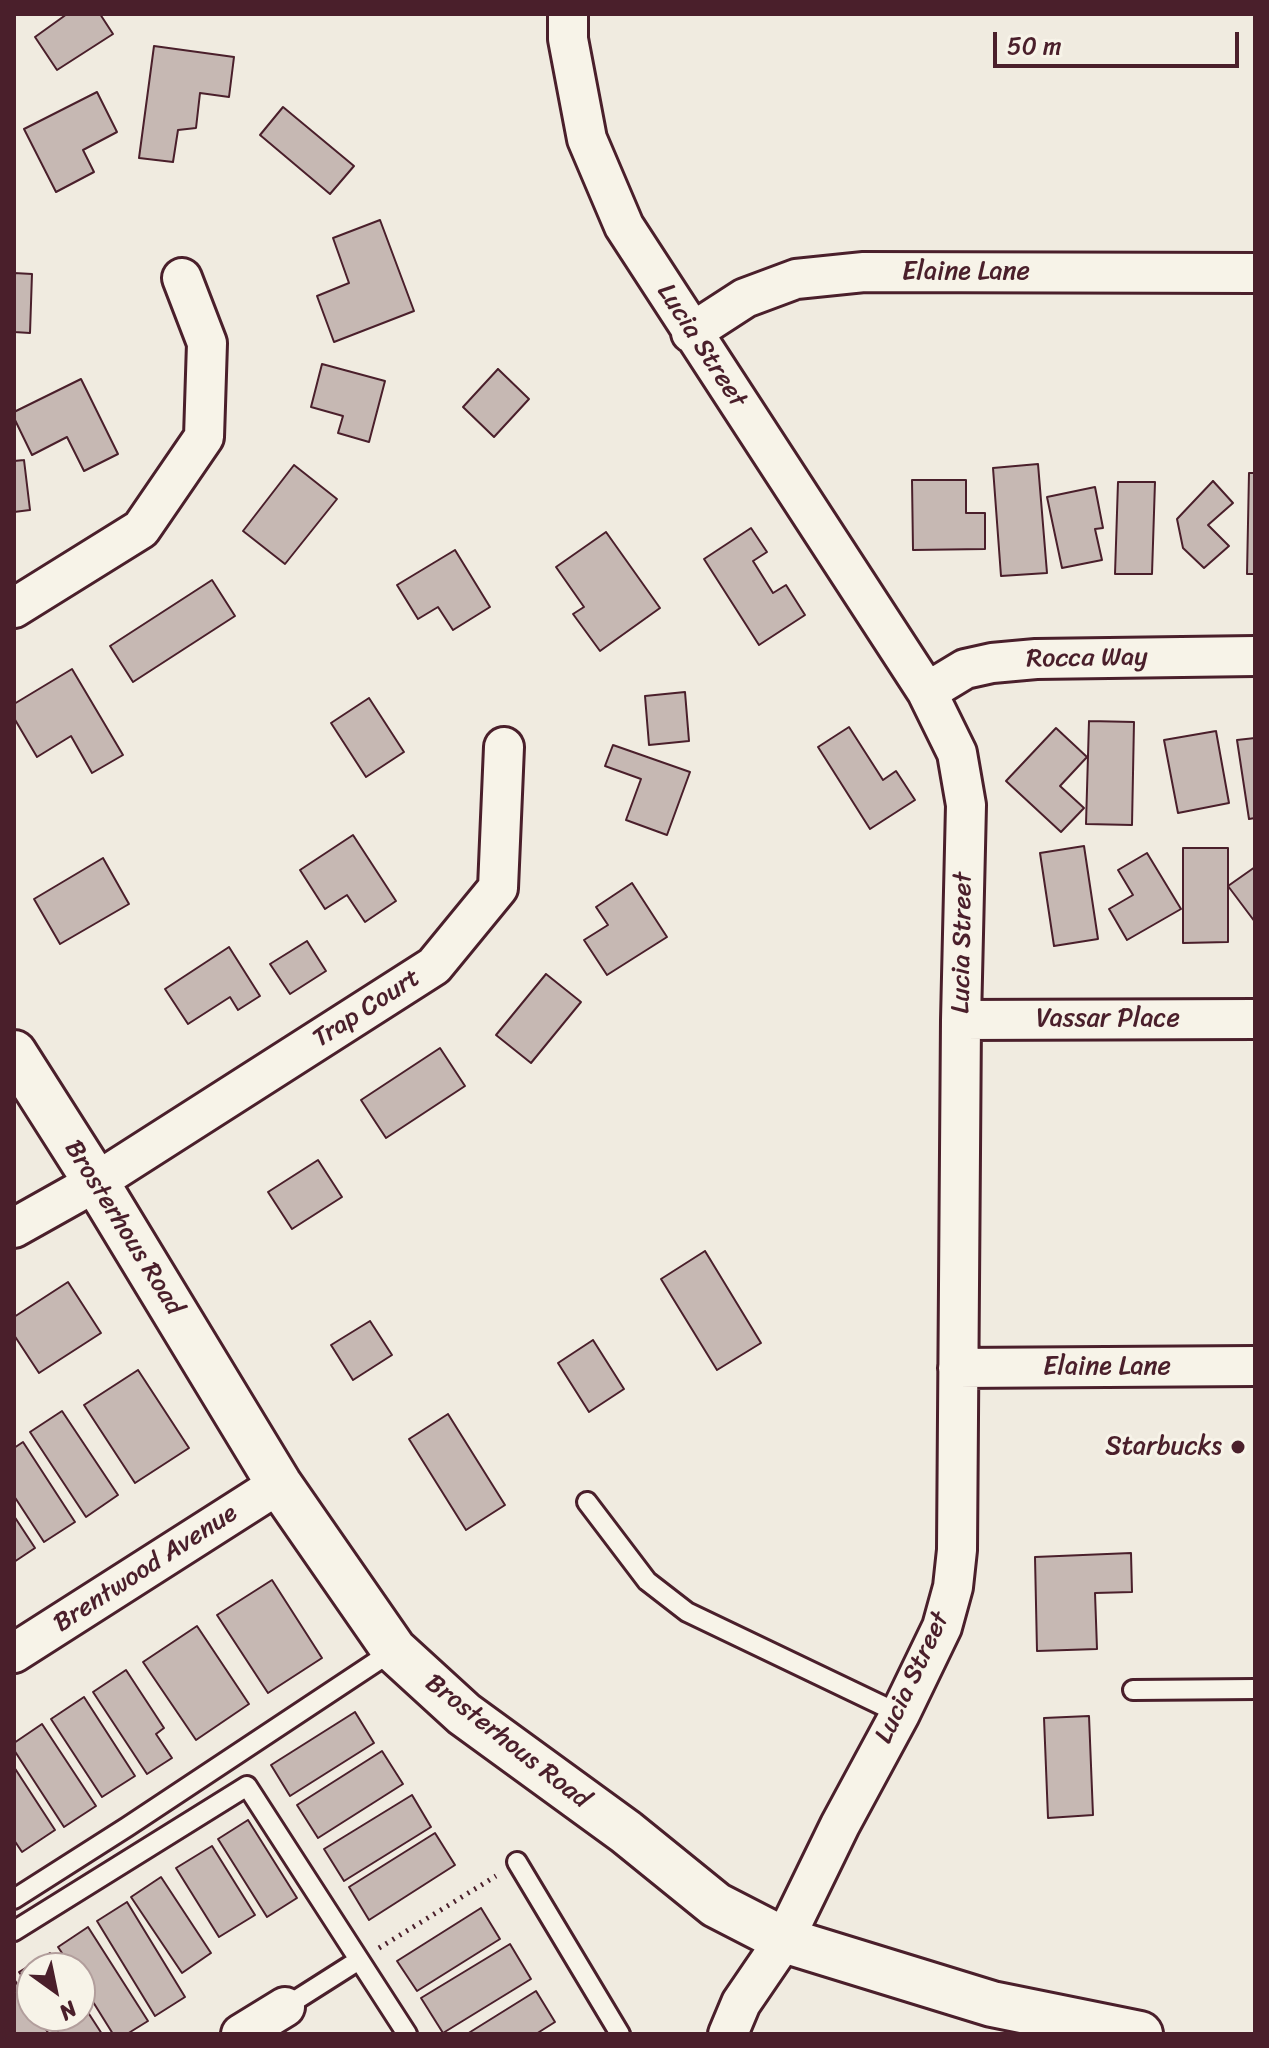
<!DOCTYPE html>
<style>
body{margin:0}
#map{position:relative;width:1269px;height:2048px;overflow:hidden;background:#f0ebe0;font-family:Sriracha,sans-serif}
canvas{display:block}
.frame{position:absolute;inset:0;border:16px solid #4a1f2b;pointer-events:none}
.north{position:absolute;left:16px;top:1952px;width:80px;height:80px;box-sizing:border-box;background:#f7f3e8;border:2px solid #b29e9c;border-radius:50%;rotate:147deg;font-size:22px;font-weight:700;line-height:32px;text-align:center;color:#4a1f2b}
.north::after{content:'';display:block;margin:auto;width:28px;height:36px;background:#4a1f2b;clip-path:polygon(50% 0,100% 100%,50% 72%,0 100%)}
.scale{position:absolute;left:993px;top:32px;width:246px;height:36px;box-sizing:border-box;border:4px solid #4a1f2b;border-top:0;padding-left:10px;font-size:24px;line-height:28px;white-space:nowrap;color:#4a1f2b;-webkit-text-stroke:6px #f7f3e8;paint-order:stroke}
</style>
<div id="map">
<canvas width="1269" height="2048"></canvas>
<div class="frame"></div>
<div class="north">N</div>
<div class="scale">50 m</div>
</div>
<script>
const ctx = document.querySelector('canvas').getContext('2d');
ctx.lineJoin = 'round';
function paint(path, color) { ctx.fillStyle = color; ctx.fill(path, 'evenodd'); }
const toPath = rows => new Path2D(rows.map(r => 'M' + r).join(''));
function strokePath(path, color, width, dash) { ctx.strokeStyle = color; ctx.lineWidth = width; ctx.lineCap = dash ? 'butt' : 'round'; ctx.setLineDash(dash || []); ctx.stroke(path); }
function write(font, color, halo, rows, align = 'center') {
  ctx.font = font + ' Sriracha,sans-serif'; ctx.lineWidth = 6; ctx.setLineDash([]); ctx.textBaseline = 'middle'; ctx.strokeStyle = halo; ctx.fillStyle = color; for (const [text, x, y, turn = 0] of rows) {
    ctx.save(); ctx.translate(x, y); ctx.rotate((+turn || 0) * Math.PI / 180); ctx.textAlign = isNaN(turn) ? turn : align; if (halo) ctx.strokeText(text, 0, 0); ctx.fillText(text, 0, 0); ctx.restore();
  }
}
const building = toPath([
 [67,14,100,14,113,34,57,70,35,37,67,14],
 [154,46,234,57,229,97,200,93,196,128,178,130,173,162,139,158,154,46],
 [97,92,117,132,83,150,94,172,56,192,24,129,97,92],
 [283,107,354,166,330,194,260,135,283,107],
 [380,220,414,311,334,342,317,296,349,283,333,238,380,220],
 [14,273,32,274,30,333,14,332,14,273],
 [322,364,385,381,369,442,338,433,343,416,311,407,322,364],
 [498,369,529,399,494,437,463,407,498,369],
 [81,379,118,454,84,471,67,437,32,455,14,418,14,412,81,379],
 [24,460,30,510,14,512,14,461,24,460],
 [1038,464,1047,573,1001,576,993,468,1038,464],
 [294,465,337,499,285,564,243,531,294,465],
 [1249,473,1255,473,1255,574,1247,574,1249,473],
 [912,480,966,480,966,513,985,513,985,549,913,550,912,480],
 [1213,481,1233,503,1208,525,1229,546,1204,568,1183,548,1177,519,1213,481],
 [1118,482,1155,482,1152,574,1115,574,1118,482],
 [1095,487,1103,528,1095,529,1102,560,1062,568,1047,497,1095,487],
 [751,528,767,552,753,561,773,593,786,585,805,615,759,645,704,559,751,528],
 [606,532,660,608,600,651,573,614,584,607,556,567,606,532],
 [455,550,490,607,453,630,438,607,418,619,397,585,455,550],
 [212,580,235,616,133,682,110,646,212,580],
 [72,669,123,755,92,773,71,736,37,757,14,718,14,704,72,669],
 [685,692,689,741,649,745,645,696,685,692],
 [369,698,404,752,366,777,331,723,369,698],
 [1089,721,1134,722,1132,825,1086,824,1089,721],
 [849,727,883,780,896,771,915,800,870,829,818,747,849,727],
 [1056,728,1087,757,1060,786,1084,808,1061,832,1006,781,1056,728],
 [1216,731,1229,803,1178,813,1164,740,1216,731],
 [1255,738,1255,818,1249,819,1237,740,1255,738],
 [613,745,690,772,667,835,626,820,641,779,605,766,613,745],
 [353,835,396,901,365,922,347,895,325,909,300,870,353,835],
 [1084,846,1098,939,1054,946,1040,853,1084,846],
 [1183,848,1228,848,1228,942,1183,943,1183,848],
 [1147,853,1181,909,1127,940,1109,909,1133,895,1118,870,1147,853],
 [103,858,129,904,60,944,34,899,103,858],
 [1255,867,1255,922,1228,886,1255,867],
 [632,883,667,937,607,975,584,940,608,925,596,907,632,883],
 [307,941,326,971,290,994,270,964,307,941],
 [229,947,260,996,238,1010,230,997,188,1024,165,989,229,947],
 [546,974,581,1002,531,1063,496,1035,546,974],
 [440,1048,465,1086,386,1138,361,1100,440,1048],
 [318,1160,342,1197,292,1229,268,1192,318,1160],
 [705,1251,761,1343,717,1370,661,1279,705,1251],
 [68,1282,101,1333,39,1373,14,1335,14,1317,68,1282],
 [370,1321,392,1355,353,1380,331,1345,370,1321],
 [593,1340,624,1389,589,1412,558,1363,593,1340],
 [138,1370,189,1448,135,1483,84,1405,138,1370],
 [62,1411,118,1495,86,1517,30,1432,62,1411],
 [448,1414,505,1505,466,1530,409,1439,448,1414],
 [23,1442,75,1522,44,1542,14,1496,14,1448,23,1442],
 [14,1516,35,1548,14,1562,14,1516],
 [1131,1553,1132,1592,1095,1593,1097,1649,1037,1651,1035,1557,1131,1553],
 [272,1580,322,1658,268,1693,217,1615,272,1580],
 [197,1626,249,1704,196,1740,143,1662,197,1626],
 [126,1670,164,1728,156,1734,172,1758,147,1774,93,1692,126,1670],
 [84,1697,135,1776,102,1797,51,1719,84,1697],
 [355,1712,374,1743,290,1796,271,1765,355,1712],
 [1089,1716,1093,1815,1048,1818,1044,1718,1089,1716],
 [42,1724,96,1806,64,1827,14,1750,14,1743,42,1724],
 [382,1751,403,1784,318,1838,297,1805,382,1751],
 [14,1767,55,1830,22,1852,14,1840,14,1767],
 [412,1795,431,1827,344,1881,324,1849,412,1795],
 [248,1820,297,1898,267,1917,218,1839,248,1820],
 [435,1833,455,1865,369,1920,349,1887,435,1833],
 [212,1846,255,1915,219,1937,176,1868,212,1846],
 [161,1877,211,1953,182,1973,131,1897,161,1877],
 [127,1902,185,1997,155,2016,97,1921,127,1902],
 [481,1908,500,1939,417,1991,397,1961,481,1908],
 [88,1927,148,2021,127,2034,113,2034,80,1981,80,1968,72,1968,58,1947,88,1927],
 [510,1944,531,1979,443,2033,421,1998,510,1944],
 [50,1953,60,1968,32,1968,32,1991,19,1972,50,1953],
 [14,1979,32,2007,32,2016,37,2016,49,2034,14,2034,14,1979],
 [536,1991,555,2022,536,2034,467,2034,536,1991],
 [80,2000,102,2034,59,2034,48,2016,80,2016,80,2000]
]);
const path = toPath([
 [379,1948,496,1876]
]);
const service = toPath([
 [587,1502,647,1581,687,1612,900,1714],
 [1133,1690,1255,1689],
 [517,1862,620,2034],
 [14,1899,127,1827,394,1650],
 [14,1931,247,1786,407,2034],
 [285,2007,359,1960]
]);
const minor = toPath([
 [568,14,568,39,587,139,624,226,927,692,957,753,966,805,961,1020,957,1550,953,1587,942,1627,900,1714,840,1825,784,1940,741,2003,728,2034],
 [691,333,745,298,796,279,864,272,1255,273],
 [14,608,141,529,204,437,207,343,182,278],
 [927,692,965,669,992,663,1036,659,1255,656],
 [961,1020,1255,1019],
 [14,1228,96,1182,434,966,498,888,504,747],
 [958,1368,1255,1366],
 [14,1653,279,1484],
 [241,2034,285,2007]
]);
const tertiary = toPath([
 [14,1053,96,1182,279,1484,394,1650,464,1714,626,1832,716,1905,784,1940,992,2004,1140,2034]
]);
const markers = [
 [1238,1447,8,"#4a1f2b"]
];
const streetNames = [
 ["Elaine Lane",966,272],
 ["Lucia Street",701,346,57],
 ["Rocca Way",1087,659,-1],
 ["Lucia Street",963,943,-89],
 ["Trap Court",367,1009,-33],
 ["Vassar Place",1108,1019],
 ["Brosterhous Road",123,1228,58],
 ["Elaine Lane",1107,1367],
 ["Brentwood Avenue",146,1569,-33],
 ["Lucia Street",913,1678,-65],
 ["Brosterhous Road",507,1742,38]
];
const poiNames = [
 ["Starbucks",1222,1447]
];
paint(building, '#c6b8b3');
strokePath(building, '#4a1f2b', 2);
strokePath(service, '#4a1f2b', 24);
strokePath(minor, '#4a1f2b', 44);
strokePath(tertiary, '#4a1f2b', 50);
strokePath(path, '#4a1f2b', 5, [2, 6]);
strokePath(service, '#f7f3e8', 18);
strokePath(minor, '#f7f3e8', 38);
strokePath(tertiary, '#f7f3e8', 44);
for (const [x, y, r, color] of markers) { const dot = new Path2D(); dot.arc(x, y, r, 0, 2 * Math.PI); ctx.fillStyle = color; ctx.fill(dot); strokePath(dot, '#f7f3e8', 3); }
write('26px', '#4a1f2b', '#f7f3e8', streetNames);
write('26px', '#4a1f2b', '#f7f3e8', poiNames, 'right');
</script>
